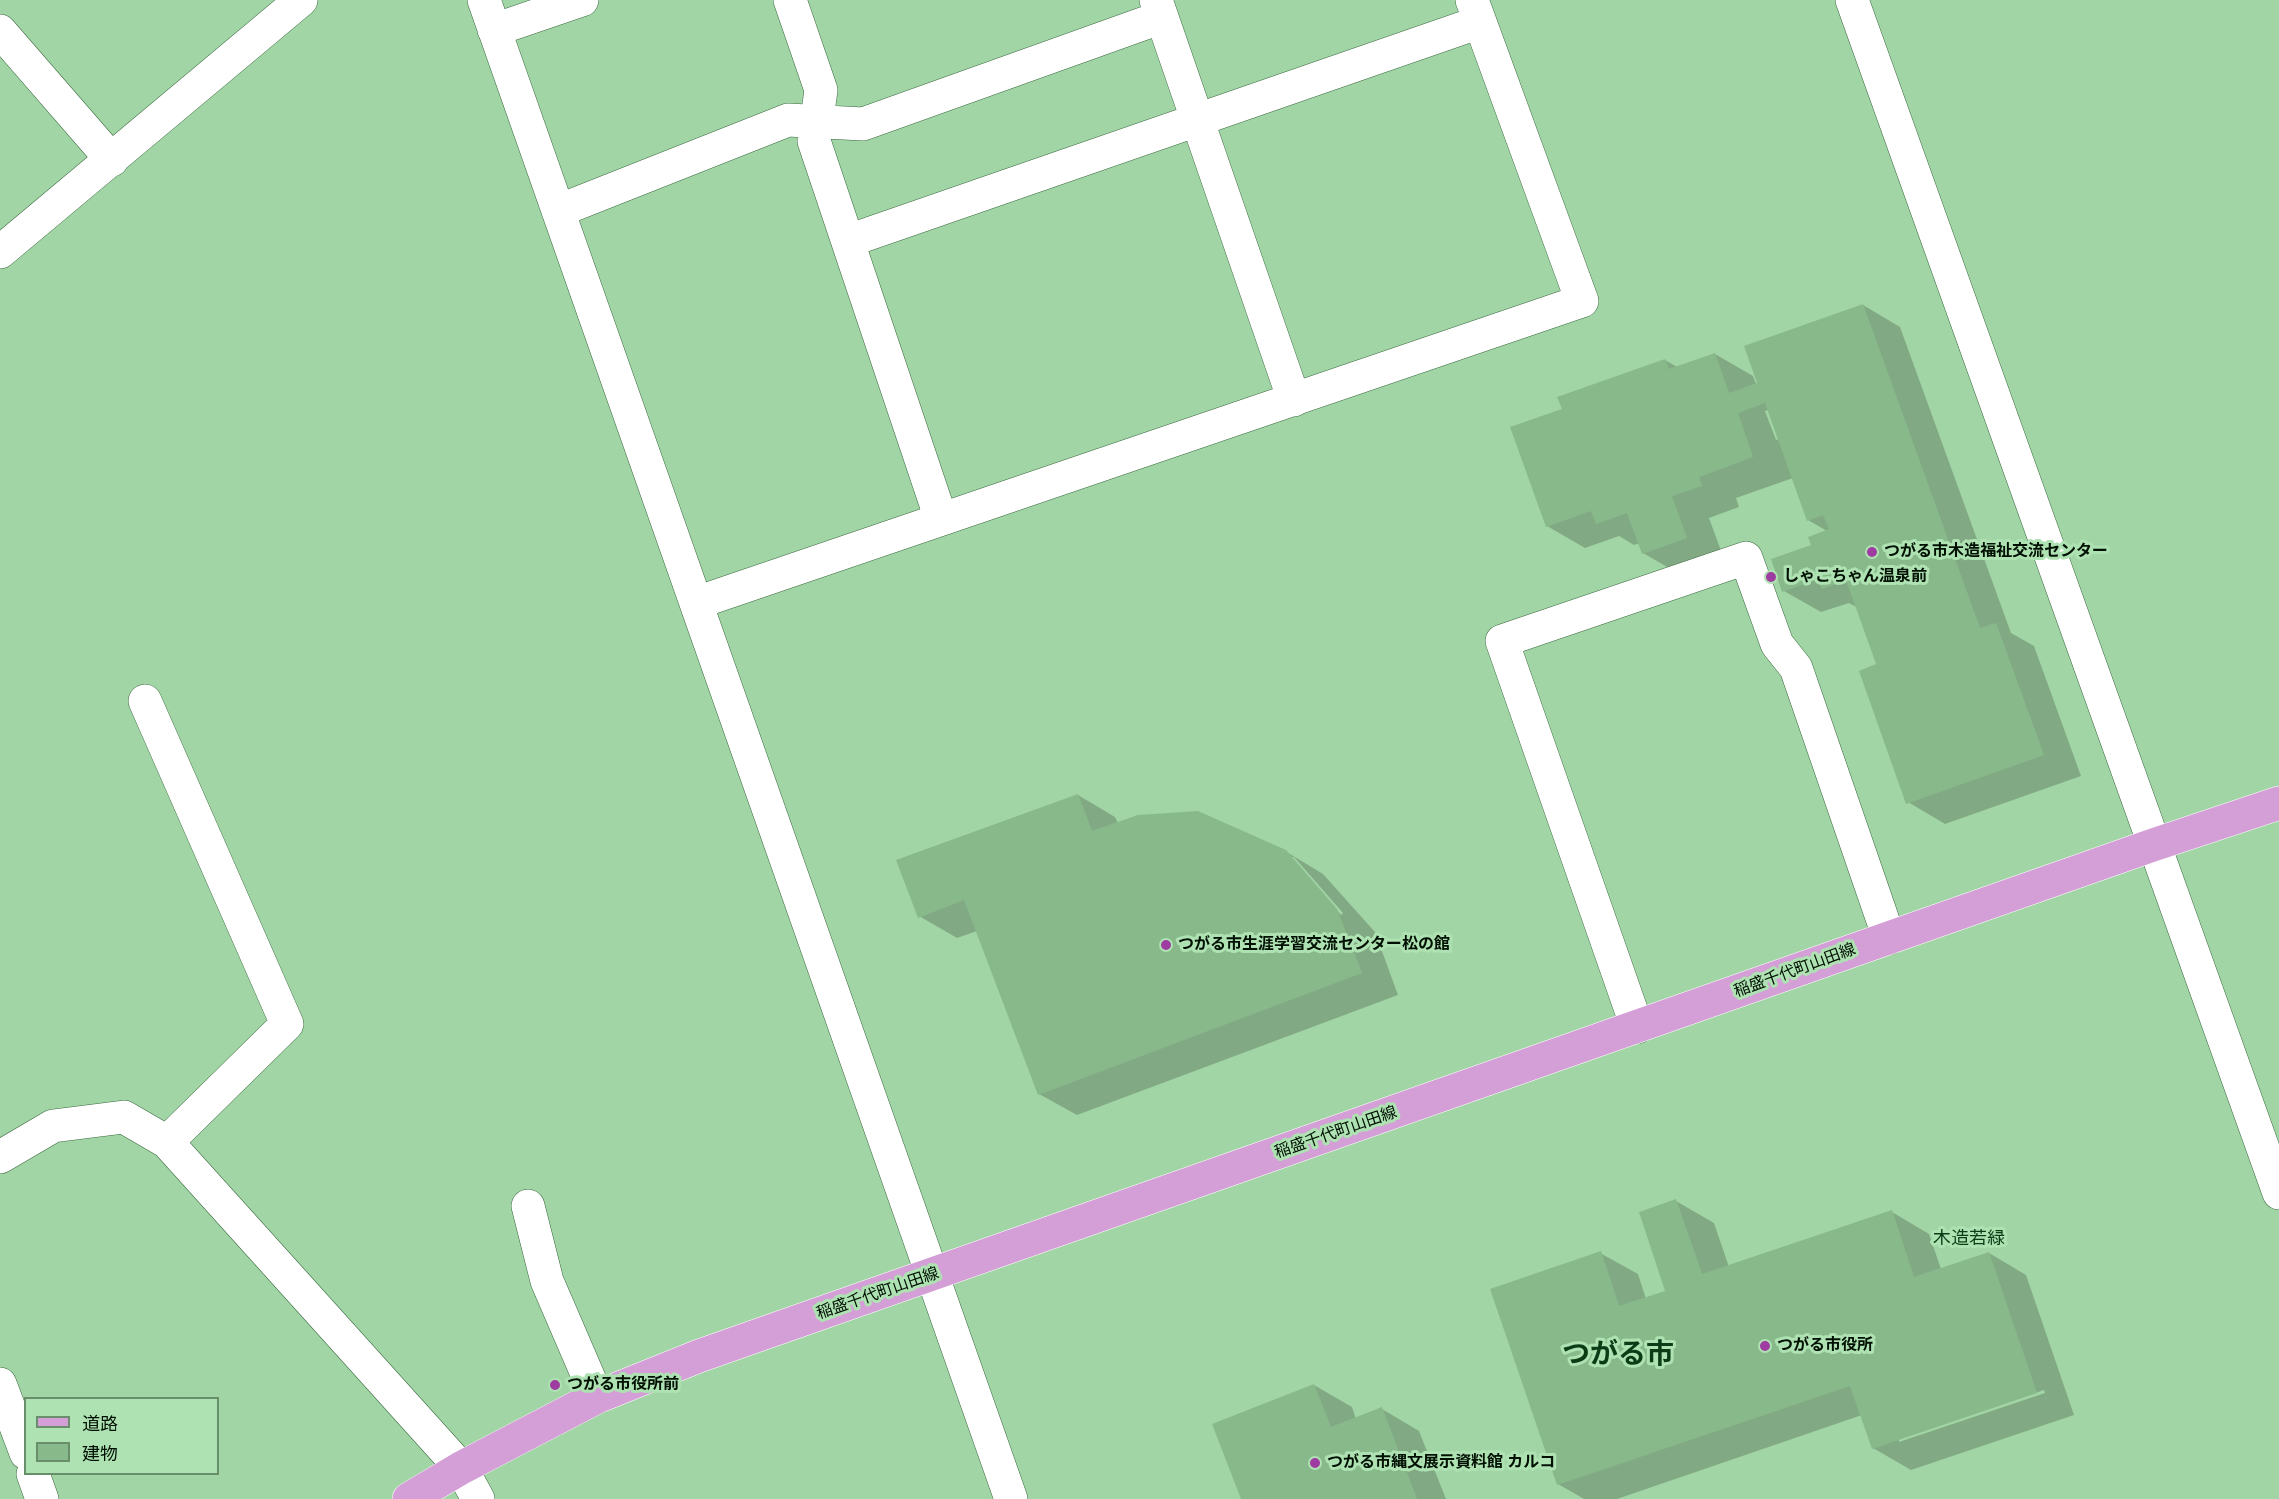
<!DOCTYPE html>
<meta charset="utf-8">
<style>
body{margin:0}
#map{position:relative;width:2279px;height:1499px;overflow:hidden;background:#a2d5a5;font-family:"Varela Round","Noto Sans JP",sans-serif}
canvas{display:block}
.legend{position:absolute;left:24px;top:1397px;width:195px;height:78px;box-sizing:border-box;background:#aee2b2;border:2px solid #698e6c;margin:0;padding:8px 10px;list-style:none;font-size:18px;color:#011002}
.legend li{display:flex;align-items:center;gap:12px;height:30px}
.legend b{width:30px;border:2px solid #698e6c}
</style>
<div id="map">
<canvas width="2279" height="1499"></canvas>
<ul class="legend">
<li><b style="height:8px;background:#d49ed6"></b>道路</li>
<li><b style="height:16px;background:#88b98b"></b>建物</li>
</ul>
</div>
<script>
const ctx = document.querySelector('canvas').getContext('2d');
ctx.lineJoin = 'round';
function paint(path, color) { ctx.fillStyle = color; ctx.fill(path, 'evenodd'); }
const toPath = rows => new Path2D(rows.map(r => 'M' + r).join(''));
function strokePath(path, color, width, dash) { ctx.strokeStyle = color; ctx.lineWidth = width; ctx.lineCap = dash ? 'butt' : 'round'; ctx.setLineDash(dash || []); ctx.stroke(path); }
function write(font, color, halo, rows, align = 'center') {
  ctx.font = font + ' "Varela Round","Noto Sans JP",sans-serif'; ctx.lineWidth = 6; ctx.setLineDash([]); ctx.textBaseline = 'middle'; ctx.strokeStyle = halo; ctx.fillStyle = color; for (const [text, x, y, turn = 0] of rows) {
    ctx.save(); ctx.translate(x, y); ctx.rotate((+turn || 0) * Math.PI / 180); ctx.textAlign = isNaN(turn) ? turn : align; if (halo) ctx.strokeText(text, 0, 0); ctx.fillText(text, 0, 0); ctx.restore();
  }
}
const shadow = toPath([
 [1863,305,1900,327,2011,633,2034,646,2081,776,1945,824,1908,802,1878,665,1858,608,1849,603,1821,612,1784,591,1813,546,1827,531,1808,520,1793,478,1736,498,1739,507,1709,518,1724,559,1681,575,1643,553,1640,543,1634,545,1619,536,1585,548,1547,526,1564,410,1665,360,1677,367,1715,354,1753,376,1756,384],
 [1768,410,1779,439,1776,440,1765,411],
 [1078,795,1115,817,1118,823,1285,851,1323,874,1375,932,1398,995,1077,1115,1039,1094,977,931,957,938,919,916],
 [1290,857,1294,857,1343,913,1341,915],
 [1676,1201,1714,1223,1729,1267,1892,1212,1929,1234,1941,1269,1989,1253,2026,1275,2074,1415,1911,1470,1873,1448,1862,1415,1617,1499,1584,1499,1558,1484,1600,1253,1638,1274,1646,1299,1667,1292],
 [2044,1390,2045,1393,1899,1442,1899,1439],
 [1314,1385,1352,1407,1356,1419,1382,1409,1419,1431,1446,1499,1242,1499]
]);
const building = toPath([
 [1863,304,1980,628,1996,623,2044,755,1906,804,1859,671,1876,664,1846,580,1822,589,1818,579,1782,592,1771,559,1811,545,1808,537,1829,529,1823,515,1807,521,1765,403,1738,413,1753,457,1699,477,1702,486,1672,496,1687,538,1642,554,1627,513,1596,524,1591,511,1546,527,1510,427,1562,409,1557,397,1665,359,1669,369,1715,353,1729,393,1757,383,1744,346],
 [1078,794,1092,831,1138,815,1198,811,1286,850,1337,909,1362,973,1038,1095,964,900,918,918,896,860],
 [1676,1199,1702,1274,1892,1210,1914,1277,1989,1252,2037,1393,1872,1449,1850,1386,1557,1485,1490,1289,1601,1251,1619,1306,1665,1291,1639,1212],
 [1314,1384,1331,1427,1382,1407,1417,1499,1241,1499,1212,1424]
]);
const minor = toPath([
 [484,0,1011,1499],
 [790,0,821,90,814,141,941,519],
 [1156,0,1294,400],
 [1852,0,2279,1193],
 [494,30,582,0],
 [0,31,112,160],
 [558,211,788,120,863,124,1162,17],
 [848,241,1480,22],
 [0,252,301,0],
 [696,603,1582,301,1472,0],
 [145,701,287,1024,167,1142],
 [1637,1027,1502,641,1746,558,1777,644,1796,668,1889,938],
 [0,1157,53,1126,124,1117,167,1142,461,1468,478,1499],
 [528,1206,547,1281,597,1397],
 [0,1384,26,1453],
 [33,1474,42,1499]
]);
const major = toPath([
 [409,1499,461,1468,597,1397,699,1356,2153,845,2279,803]
]);
const markers = [
 [1872,552,6,"#9f3ca2"],
 [1771,577,6,"#9f3ca2"],
 [1166,945,6,"#9f3ca2"],
 [1765,1346,6,"#9f3ca2"],
 [555,1385,6,"#9f3ca2"],
 [1315,1463,6,"#9f3ca2"]
];
const poiNames = [
 ["つがる市木造福祉交流センター",1884,552],
 ["しゃこちゃん温泉前",1783,577],
 ["つがる市生涯学習交流センター松の館",1178,945],
 ["つがる市役所",1777,1346],
 ["つがる市役所前",567,1385],
 ["つがる市縄文展示資料館 カルコ",1327,1463]
];
const streetNames = [
 ["稲盛千代町山田線",1795,971,-20],
 ["稲盛千代町山田線",1336,1133,-19],
 ["稲盛千代町山田線",878,1294,-19]
];
const neighbourhoodNames = [
 ["木造若緑",1969,1239]
];
const townNames = [
 ["つがる市",1618,1356]
];
paint(shadow, '#0003');
paint(building, '#88b98b');
strokePath(minor, '#3b6a40', 34);
strokePath(major, '#fff', 34);
strokePath(minor, '#fff', 33);
strokePath(major, '#d49ed6', 33);
for (const [x, y, r, color] of markers) { const dot = new Path2D(); dot.arc(x, y, r, 0, 2 * Math.PI); ctx.fillStyle = color; ctx.fill(dot); strokePath(dot, '#aee2b2', 2); }
write('bold 16px', '#011002', '#aee2b2', poiNames, 'left');
write('16px', '#011002', '#aee2b2', streetNames);
write('18px', '#0b3c15', '#aee2b2', neighbourhoodNames);
write('bold 28px', '#0b3c15', '#aee2b2', townNames);
</script>
